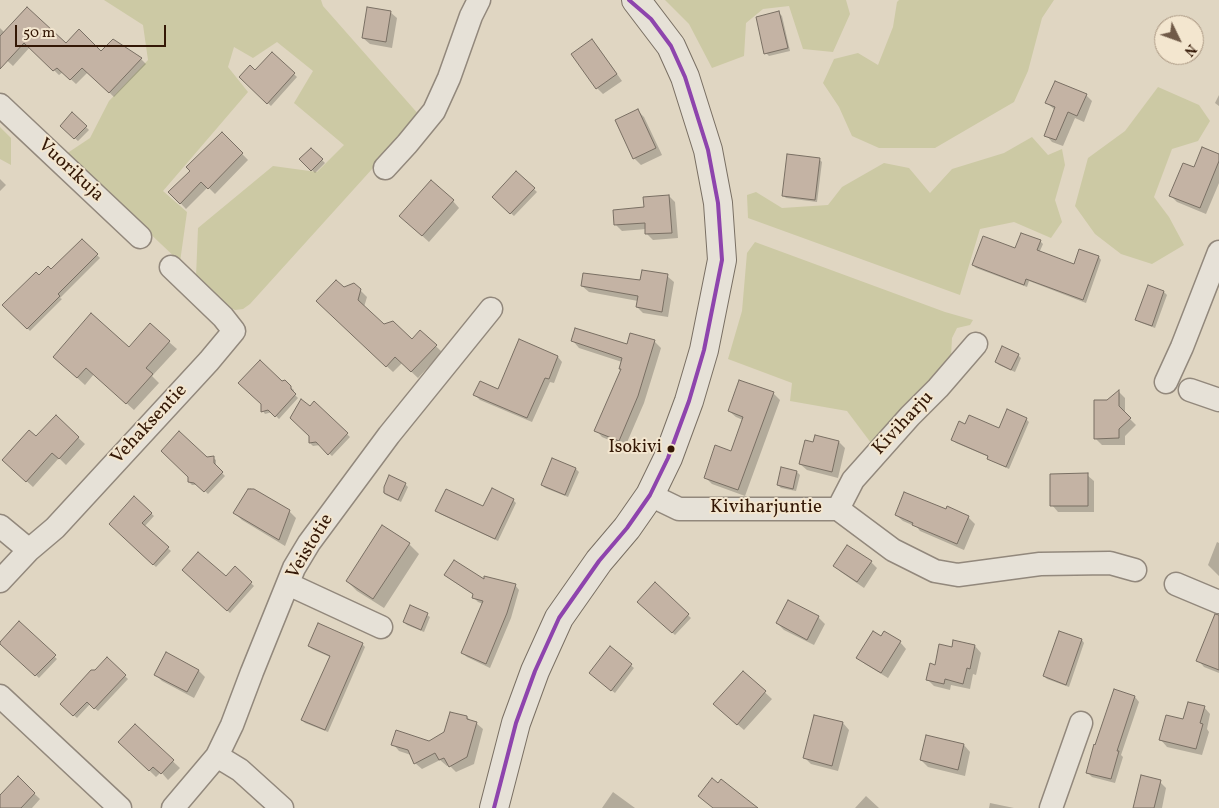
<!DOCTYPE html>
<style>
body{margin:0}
#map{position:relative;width:1219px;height:808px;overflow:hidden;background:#e0d6c2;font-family:Vollkorn,serif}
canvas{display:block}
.north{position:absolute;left:1154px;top:15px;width:50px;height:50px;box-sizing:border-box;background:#f3e6cf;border:1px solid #a7947f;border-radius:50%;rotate:132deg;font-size:14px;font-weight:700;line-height:20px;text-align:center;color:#341806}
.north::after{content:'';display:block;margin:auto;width:18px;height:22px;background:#705a48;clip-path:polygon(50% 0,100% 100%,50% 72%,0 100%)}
.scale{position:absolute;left:15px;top:25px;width:151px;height:22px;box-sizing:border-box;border:2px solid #341806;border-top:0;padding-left:6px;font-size:15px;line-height:18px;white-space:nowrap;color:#341806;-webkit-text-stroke:4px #f3e6cf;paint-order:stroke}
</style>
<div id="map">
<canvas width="1219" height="808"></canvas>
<div class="north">N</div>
<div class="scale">50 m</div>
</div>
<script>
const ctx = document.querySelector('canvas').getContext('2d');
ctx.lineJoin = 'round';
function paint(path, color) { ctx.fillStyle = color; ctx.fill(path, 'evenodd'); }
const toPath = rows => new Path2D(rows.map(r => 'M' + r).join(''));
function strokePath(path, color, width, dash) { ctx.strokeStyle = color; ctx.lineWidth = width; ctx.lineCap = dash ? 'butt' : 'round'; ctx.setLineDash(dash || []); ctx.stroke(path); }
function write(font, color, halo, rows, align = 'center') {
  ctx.font = font + ' Vollkorn,serif'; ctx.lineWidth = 4; ctx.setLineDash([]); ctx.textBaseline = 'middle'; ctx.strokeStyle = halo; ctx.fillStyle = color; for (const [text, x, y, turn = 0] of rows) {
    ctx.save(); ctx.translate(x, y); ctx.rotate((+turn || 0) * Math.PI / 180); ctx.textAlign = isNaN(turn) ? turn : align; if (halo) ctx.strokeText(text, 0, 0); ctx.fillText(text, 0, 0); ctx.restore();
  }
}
const green = toPath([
 [104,0,321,0,323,6,420,116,250,304,243,309,235,310,228,307,196,277,198,228,273,166,317,172,344,145,294,103,313,71,277,42,253,58,234,47,228,67,248,92,163,191,187,212,180,262,66,154,90,138,109,101,148,60,143,25],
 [665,0,846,0,850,14,833,52,803,49,789,6,763,9,746,23,744,56,712,68,689,24],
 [899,0,1054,0,1042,18,1028,71,1014,102,935,148,879,148,852,136,839,107,823,83,834,59,858,53,878,65,893,27,897,2],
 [1158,87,1199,105,1210,121,1198,141,1172,149,1154,197,1169,217,1184,245,1152,264,1121,254,1095,234,1075,206,1088,158,1125,131],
 [0,127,11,138,11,165,0,159],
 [1032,137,1048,155,1062,149,1065,165,1055,200,1062,222,1051,238,1014,222,980,229,960,295,748,218,747,195,756,192,782,208,828,205,842,187,884,163,909,168,930,193,952,169,1004,153],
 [755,242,945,312,973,320,970,325,957,328,952,338,951,357,871,443,847,411,790,401,792,383,728,359,742,311,747,253]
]);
const shadow = toPath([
 [390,12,397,18,392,48,370,44,363,38],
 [779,13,782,16,790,51,769,56,766,53],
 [0,28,5,33,66,44,101,53,141,59,146,64,114,97,88,72,76,84,63,72,59,75,30,47,13,66,0,54],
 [592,41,598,47,622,81,603,94,597,88],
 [272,53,297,77,271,106,240,77,255,72],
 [1086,95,1092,101,1084,122,1075,118,1063,146,1052,142,1046,135,1055,110,1047,103],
 [1219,95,1219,106,1215,103],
 [638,111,644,117,662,155,641,165,634,158],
 [73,114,89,130,78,141,61,126],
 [222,133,248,160,215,194,208,187,186,209,170,192,192,171],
 [311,149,325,163,315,173,301,159],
 [1219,155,1219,183,1206,214,1177,202,1170,195,1194,169],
 [819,159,822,162,817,202,786,198,783,195],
 [516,172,537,192,514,216,493,197],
 [0,179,6,185,0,191],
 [669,196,675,202,678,238,653,240,647,234,646,229,622,231,616,225],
 [453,201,459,208,429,242,408,223],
 [82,240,100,258,60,298,62,299,30,331,4,305,39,277,51,271],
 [1040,241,1043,244,1039,253,1074,266,1099,257,1101,260,1086,303,1029,281,1027,287,976,268,973,265],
 [667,276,674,282,668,317,643,313,637,307,638,301,589,292,582,286,641,282],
 [1148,287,1164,292,1167,295,1155,328,1139,322,1136,319],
 [360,290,367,297,364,307,384,325,412,340,420,331,442,352,418,378,402,363,393,372,324,308],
 [631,334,655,342,661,348,644,403,625,447,602,437,596,430,622,370,620,368,622,362,579,348,573,341,627,345],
 [519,341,558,357,562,362,554,383,550,382,532,422,480,400,475,395,498,390],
 [169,342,177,349,152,376,159,383,134,410,94,374,85,385,62,364,129,349],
 [1003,348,1018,355,1021,358,1015,372,999,365,996,362],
 [281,382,290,387,294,390,293,393,298,398,279,419,272,412,265,414,263,411],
 [1119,392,1125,398,1125,414,1136,425,1125,436,1125,445,1102,445,1095,438,1108,402],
 [773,393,780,400,745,496,712,484,705,477,731,452,743,420,736,417,729,411],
 [314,403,350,437,332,456,320,445,313,446,310,443,310,408],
 [56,417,85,444,66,465,59,458,33,487,10,466],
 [1026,419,1029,422,1009,469,992,461,989,458,989,457,956,443,953,440,966,425,1000,430],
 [839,442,845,448,838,478,807,470,800,464,814,444],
 [206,458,213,458,216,460,216,467,225,476,208,494,199,485,192,485,189,482],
 [553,459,576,469,579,472,568,497,545,488,542,485],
 [782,468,797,472,800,475,796,491,781,488,778,485],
 [1087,475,1094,481,1094,512,1058,512,1052,505],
 [390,477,405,484,408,487,401,502,386,495,383,492],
 [250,488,289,511,296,518,285,546,242,520,235,513],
 [134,498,154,516,144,527,171,551,156,567,110,524],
 [513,500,516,503,498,541,440,514,437,511,484,508],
 [946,511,968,517,975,524,964,550,920,531,917,527,903,521,896,515],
 [383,527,409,544,419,554,384,608,357,591,347,581],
 [1217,542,1219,543,1219,576,1208,565],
 [871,562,877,568,864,588,841,572,835,566],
 [235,568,254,586,230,613,184,570,226,578],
 [445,575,515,585,519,590,511,618,490,668,467,657,462,653,483,604,478,602,474,598,474,595,450,579],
 [655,584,691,618,675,635,639,602],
 [427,615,430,617,424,632,407,625,404,622],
 [818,617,825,624,814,645,784,630,777,623],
 [19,623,57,659,39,678,1,643],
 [1219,631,1219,673,1204,667,1198,660],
 [882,638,900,642,906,649,888,678,865,664,858,658],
 [1082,640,1084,643,1069,687,1047,679,1044,676],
 [362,644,365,647,328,732,305,723,302,720,330,657,312,649,309,646],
 [975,646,981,653,976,675,973,674,970,689,951,685,950,690,934,686,928,680,936,666,953,649],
 [610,648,634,668,615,693,593,676],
 [167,654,199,671,205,677,194,698,162,681,156,675],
 [107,659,128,679,98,711,90,704,77,718,61,704],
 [743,672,772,699,744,730,721,710],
 [1135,697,1139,702,1121,755,1123,757,1115,783,1092,777,1087,772],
 [1204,707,1210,714,1207,729,1209,732,1202,755,1167,747,1161,740,1184,721],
 [467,717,471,721,476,723,483,729,474,764,456,772,449,765,447,766,440,760,422,769,415,763,411,755,399,751,393,744,429,742],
 [843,723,849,730,838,771,811,764,805,758],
 [135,726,180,768,168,780,161,772,156,777,120,742],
 [927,737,964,745,970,752,965,776,928,767,921,760],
 [18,778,40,799,32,808,0,808,0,797],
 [1160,782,1166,788,1162,808,1134,808],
 [613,792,635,808,602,808],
 [866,796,879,808,855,808],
 [990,803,1014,808,989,808]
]);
const building = toPath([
 [27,7,66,43,79,29,101,51,113,39,142,58,109,93,82,68,70,80,57,68,53,71,24,43,0,69,0,36,27,7],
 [367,7,391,11,386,42,362,38,367,7],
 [779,11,788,48,764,54,756,17,779,11],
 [592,39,617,74,596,89,571,54,592,39],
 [272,52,295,73,267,104,239,77,250,65,255,70,272,52],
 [1055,81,1087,94,1077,116,1068,112,1056,140,1044,136,1055,107,1045,103,1055,81],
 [638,109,656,148,633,159,615,120,638,109],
 [72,112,87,126,74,139,60,126,72,112],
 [222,132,243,153,208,189,201,182,180,204,168,192,190,171,186,167,222,132],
 [1202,147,1219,154,1219,161,1200,208,1169,196,1183,163,1194,167,1202,147],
 [311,148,323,159,311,171,299,159,311,148],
 [787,154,820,158,815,200,782,196,787,154],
 [516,171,535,188,510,214,492,197,516,171],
 [431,180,454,200,422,236,399,216,431,180],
 [669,195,672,233,645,234,645,223,614,225,613,210,644,207,643,197,669,195],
 [1021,233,1041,240,1037,250,1074,264,1079,249,1099,256,1083,300,1026,279,1024,285,972,265,983,236,1015,248,1021,233],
 [82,239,98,254,58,294,60,296,27,329,2,305,36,272,39,275,48,266,51,269,82,239],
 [642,270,668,274,662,312,636,307,638,296,581,286,583,273,640,280,642,270],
 [336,280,344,287,354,283,361,289,358,300,384,324,393,321,412,339,420,330,437,345,411,372,395,357,386,367,316,301,336,280],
 [1148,285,1164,291,1152,326,1135,320,1148,285],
 [91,313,129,347,150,323,170,341,146,368,153,374,126,404,86,368,77,378,53,357,91,313],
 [575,328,627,344,630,333,655,340,638,396,619,441,594,431,621,369,619,369,622,358,571,341,575,328],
 [519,339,558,356,549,379,545,378,527,418,473,395,480,381,498,389,519,339],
 [1002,346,1019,354,1011,370,995,362,1002,346],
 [260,360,282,381,285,380,291,386,291,389,296,394,275,417,268,410,261,412,261,404,238,383,260,360],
 [739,380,774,392,738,490,704,478,715,445,731,451,743,417,728,411,739,380],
 [1119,390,1119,406,1131,418,1119,429,1119,438,1094,439,1094,400,1107,400,1119,390],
 [301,399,310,406,314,401,348,433,328,455,316,442,309,443,309,436,290,418,301,399],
 [1007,409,1027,418,1006,467,987,459,988,456,951,440,959,421,965,424,969,415,999,428,1007,409],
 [56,415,79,437,59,459,52,453,26,482,2,460,29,430,36,436,56,415],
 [179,431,207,457,214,456,214,463,223,472,204,492,194,483,188,482,188,477,161,451,179,431],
 [815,435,839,441,832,472,799,464,805,440,813,442,815,435],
 [552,458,576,468,565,495,541,485,552,458],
 [781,467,797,471,793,489,777,485,781,467],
 [1088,473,1088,506,1050,506,1050,474,1088,473],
 [389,475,406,483,398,500,384,493,384,487,389,475],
 [492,488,514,499,495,539,435,511,446,489,483,506,492,488],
 [248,489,254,489,290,510,279,540,233,513,248,489],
 [904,492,946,509,947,506,969,516,957,544,912,525,913,523,895,515,904,492],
 [134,496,152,513,142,523,169,547,153,565,109,524,134,496],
 [382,525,410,543,373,599,346,581,382,525],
 [847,545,872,561,857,582,833,566,847,545],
 [198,552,226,576,235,566,252,582,227,611,182,570,198,552],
 [454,560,484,579,484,576,516,584,507,613,486,664,461,653,483,601,472,598,473,594,444,575,454,560],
 [655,582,689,614,672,633,637,602,655,582],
 [788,600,819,616,807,640,776,623,788,600],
 [410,605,428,613,421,630,403,622,410,605],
 [1215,614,1219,615,1219,670,1196,661,1215,614],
 [19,621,56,655,35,676,0,644,0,642,19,621],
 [318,623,363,643,325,730,301,720,330,656,308,646,318,623],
 [873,631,881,636,884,631,901,641,881,673,856,658,873,631],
 [1059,631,1082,639,1066,685,1043,676,1059,631],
 [953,640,975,645,970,669,967,668,963,684,945,679,944,684,926,680,930,663,935,665,939,644,952,647,953,640],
 [610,646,632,664,611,691,589,673,610,646],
 [166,652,199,670,187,692,154,675,166,652],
 [107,657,126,675,94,709,87,702,73,716,60,704,91,670,95,670,107,657],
 [743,671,766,691,737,725,713,704,743,671],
 [1114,689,1135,696,1117,751,1119,751,1111,779,1086,773,1094,744,1095,745,1114,689],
 [1188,702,1205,706,1200,723,1203,724,1196,749,1159,740,1166,715,1183,719,1188,702],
 [450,712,467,716,467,719,477,722,467,757,449,767,444,758,439,760,435,753,414,764,408,750,391,745,396,730,429,741,444,732,450,712],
 [814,715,843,722,832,766,803,758,814,715],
 [135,724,174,760,161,774,153,767,149,771,118,742,135,724],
 [926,735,964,744,958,770,920,760,926,735],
 [1141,775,1161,780,1154,808,1133,808,1141,775],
 [18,776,35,793,21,808,0,808,0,795,18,776],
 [712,778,718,783,721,779,758,808,713,808,698,796,712,778]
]);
const street = toPath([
 [0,105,140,237],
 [385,168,407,144,434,111,449,78,471,16,479,0],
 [1166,382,1182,347,1219,252],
 [1190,390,1219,400],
 [650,495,679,509,838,509,893,550,935,571,958,575,1040,564,1110,563,1135,570],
 [838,509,853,480,910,416,938,388,976,344],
 [0,526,29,550],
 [0,581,29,550,55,528,209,361,234,331,223,317,171,267],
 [288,584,381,627],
 [1176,584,1219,602],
 [0,696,120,808],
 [217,756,240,770,282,808],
 [173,808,217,756,232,725,252,672,294,568,309,543,389,435,491,309],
 [1051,808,1081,723]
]);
const secondary = toPath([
 [494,808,516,723,535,671,559,618,599,561,627,528,650,495,668,458,689,401,704,350,722,260,718,203,708,150,685,77,671,46,636,0]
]);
const bus1 = toPath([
 [494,808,516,723,535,671,559,618,599,561,627,528,650,495,668,458,689,401,704,350,722,260,718,203,708,150,685,77,671,46,651,19,629,0]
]);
const markers = [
 [671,449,4.5,"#341806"]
];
const busNames = [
 ["Isokivi",662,449]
];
const streetNames = [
 ["Vuorikuja",70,171,43],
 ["Kiviharju",904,424,-47],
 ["Vehaksentie",150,425,-47],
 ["Kiviharjuntie",766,509],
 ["Veistotie",311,547,-59]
];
paint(green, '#ccc9a4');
paint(shadow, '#0003');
paint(building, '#c4b3a4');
strokePath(building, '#796f63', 1);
strokePath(street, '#92887c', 25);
strokePath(secondary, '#796f63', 30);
strokePath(street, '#e6e1d7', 22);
strokePath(secondary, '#e6e1d7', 28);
strokePath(bus1, '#8e44ad', 4);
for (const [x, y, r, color] of markers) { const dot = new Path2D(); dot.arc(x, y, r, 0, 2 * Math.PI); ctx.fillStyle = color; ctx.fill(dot); strokePath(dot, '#f3e6cf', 2); }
write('18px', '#341806', '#f3e6cf', busNames, 'right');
write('19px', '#341806', '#f3e6cf', streetNames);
</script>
